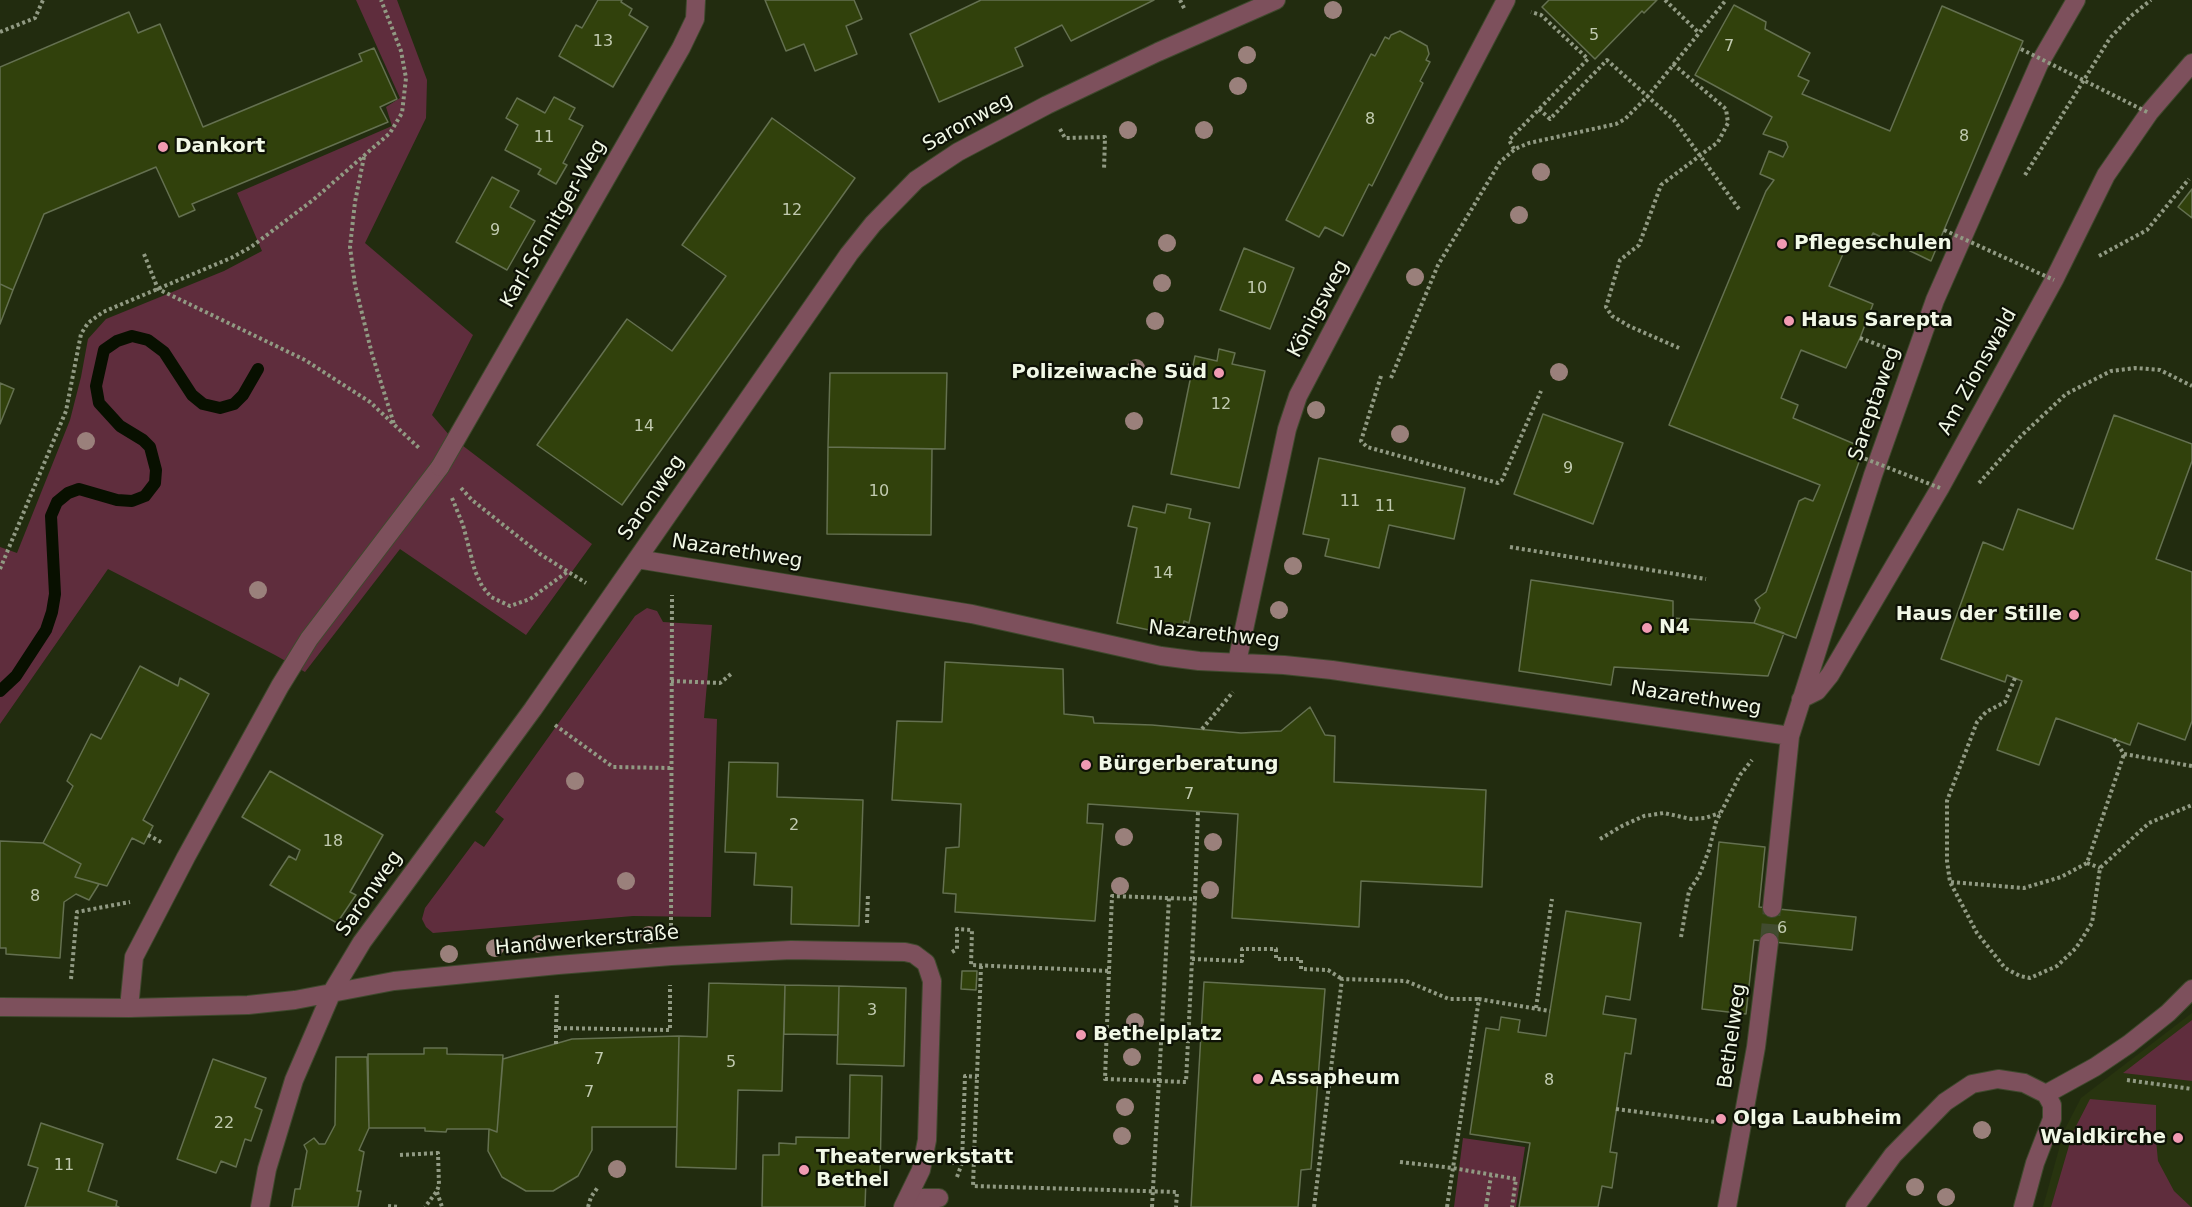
<!DOCTYPE html>
<meta charset="utf-8">
<style>
body{margin:0}
canvas{display:block;background:#222c0f}
</style>
<canvas width="2192" height="1207"></canvas>
<script>
const ctx = document.querySelector('canvas').getContext('2d');
ctx.lineJoin = 'round';
function paint(path, color) { ctx.fillStyle = color; ctx.fill(path, 'evenodd'); }
const toPath = rows => new Path2D(rows.map(r => 'M' + r).join(''));
function strokePath(path, color, width, dash) { ctx.strokeStyle = color; ctx.lineWidth = width; ctx.lineCap = dash ? 'butt' : 'round'; ctx.setLineDash(dash || []); ctx.stroke(path); }
function write(font, color, halo, rows, align = 'center') {
  ctx.font = font + ' "DejaVu Sans",sans-serif'; ctx.lineWidth = 4.5; ctx.setLineDash([]); ctx.textBaseline = 'middle'; ctx.strokeStyle = halo; ctx.fillStyle = color; for (const [text, x, y, turn = 0] of rows) {
    ctx.save(); ctx.translate(x, y); ctx.rotate((+turn || 0) * Math.PI / 180); ctx.textAlign = isNaN(turn) ? turn : align; if (halo) ctx.strokeText(text, 0, 0); ctx.fillText(text, 0, 0); ctx.restore();
  }
}
const built = toPath([
 [2192,1013,2192,1207,2043,1207,2064,1131,2081,1098]
]);
const green = toPath([
 [356,0,397,0,427,80,426,118,365,243,473,335,432,415,450,436,592,544,526,635,400,549,305,672,275,655,108,569,0,724,0,547,17,553,70,420,81,377,88,339,106,319,224,271,262,251,237,193,392,126,386,107,400,98],
 [647,608,657,611,663,622,712,625,704,718,717,719,711,917,633,916,433,933,426,927,422,919,425,908,475,841,484,847,504,819,495,812,635,616],
 [2192,1020,2192,1081,2123,1073],
 [2090,1099,2156,1105,2156,1140,2158,1161,2174,1191,2191,1207,2051,1207,2073,1132],
 [1463,1138,1525,1147,1516,1207,1454,1207]
]);
const stream = toPath([
 [0,691,16,676,46,630,52,612,55,594,51,516,57,502,68,493,79,489,117,500,132,501,145,496,155,483,156,470,150,447,143,440,120,426,99,403,96,386,104,350,117,341,132,336,148,340,164,352,192,395,203,404,220,408,234,404,243,395,258,369]
]);
const building = toPath([
 [598,0,622,0,621,2,632,9,629,15,648,27,613,87,559,56,576,25,582,28,598,0],
 [765,0,854,0,862,19,846,26,857,54,815,71,804,44,786,51,765,0],
 [981,0,1154,0,1071,41,1062,25,1015,48,1023,66,939,102,910,34,981,0],
 [1549,0,1657,0,1644,13,1642,11,1595,59,1542,7,1549,0],
 [1734,5,1766,22,1765,29,1810,53,1798,76,1809,81,1802,94,1890,131,1942,6,2023,41,1931,261,1873,233,1867,245,1850,238,1829,286,1873,304,1860,338,1846,368,1801,350,1781,398,1798,405,1793,418,1864,448,1796,638,1754,623,1760,608,1755,600,1766,592,1799,501,1805,498,1813,501,1820,485,1669,425,1766,191,1774,180,1760,174,1769,151,1783,157,1788,147,1786,142,1763,134,1772,117,1695,75,1734,5],
 [129,12,138,33,160,24,203,127,362,61,359,54,374,48,397,99,380,107,388,122,192,204,195,210,179,217,156,167,44,214,13,290,0,284,0,67,129,12],
 [1400,31,1427,46,1429,54,1426,60,1430,62,1420,81,1423,83,1372,186,1369,184,1343,236,1325,227,1319,237,1286,220,1371,54,1375,56,1385,37,1389,39,1391,35,1400,31],
 [554,97,575,108,569,119,583,126,563,163,567,165,556,184,538,174,541,169,505,150,518,125,506,118,517,98,545,113,554,97],
 [772,118,855,178,622,505,537,445,627,319,672,351,726,276,682,245,772,118],
 [492,177,519,191,510,207,535,221,507,270,456,242,492,177],
 [2192,189,2192,218,2178,207,2192,189],
 [1244,248,1294,268,1270,329,1220,310,1244,248],
 [0,284,13,290,0,324,0,284],
 [1219,349,1235,353,1232,364,1265,371,1239,488,1171,474,1195,356,1217,361,1219,349],
 [830,373,947,373,945,449,828,447,830,373],
 [0,383,14,389,0,424,0,383],
 [1543,414,1623,443,1593,524,1514,494,1543,414],
 [2114,415,2192,444,2192,461,2156,559,2192,572,2192,721,2185,740,2138,723,2130,745,2056,718,2039,765,1997,750,2022,681,2007,675,2005,682,1941,659,1983,542,2003,550,2018,509,2073,529,2114,415],
 [828,447,932,449,931,535,827,534,828,447],
 [1319,458,1465,488,1454,539,1389,525,1379,568,1325,556,1329,539,1303,534,1319,458],
 [1167,504,1191,509,1189,518,1210,523,1189,623,1184,621,1181,637,1117,623,1137,528,1128,526,1133,506,1165,513,1167,504],
 [1531,580,1673,601,1673,618,1754,623,1784,633,1768,676,1614,667,1611,685,1519,671,1531,580],
 [945,662,1063,669,1064,714,1093,717,1094,723,1152,725,1241,733,1281,731,1310,707,1325,735,1335,736,1334,782,1486,790,1482,887,1361,881,1359,927,1232,918,1238,814,1088,804,1087,823,1103,824,1095,921,955,912,956,894,943,893,946,848,959,847,961,804,892,800,897,721,942,722,945,662],
 [140,666,178,686,180,678,209,694,143,820,153,826,144,844,132,838,107,886,75,877,81,864,43,843,73,786,67,781,91,734,101,739,140,666],
 [729,762,778,763,777,797,863,800,859,926,791,924,792,887,754,885,756,853,725,852,729,762],
 [270,771,383,835,350,892,356,895,337,923,270,885,289,856,296,860,300,850,242,817,270,771],
 [0,841,43,843,81,864,75,877,99,884,89,900,76,894,64,902,60,958,6,954,6,948,0,948,0,841],
 [1719,842,1765,847,1759,907,1856,917,1852,950,1754,940,1746,1014,1702,1009,1719,842],
 [1566,911,1641,923,1630,1000,1606,996,1603,1014,1636,1019,1631,1054,1625,1053,1610,1152,1617,1153,1612,1188,1602,1186,1598,1207,1519,1207,1530,1143,1470,1134,1486,1028,1499,1030,1501,1017,1520,1020,1518,1032,1546,1036,1566,911],
 [962,971,977,971,976,990,961,989,962,971],
 [1204,982,1325,989,1311,1169,1301,1170,1298,1207,1191,1207,1204,982],
 [709,983,785,985,782,1091,738,1090,736,1169,676,1167,679,1036,707,1037,709,983],
 [785,985,839,986,838,1035,784,1034,785,985],
 [839,986,906,988,904,1066,837,1064,839,986],
 [679,1036,677,1127,592,1127,592,1150,578,1176,553,1191,526,1191,502,1177,488,1151,489,1129,497,1132,503,1059,572,1039,679,1036],
 [424,1048,447,1048,447,1054,503,1055,497,1132,489,1129,447,1129,446,1132,425,1131,425,1128,369,1128,368,1054,424,1054,424,1048],
 [336,1057,367,1057,369,1128,359,1150,364,1152,357,1191,361,1191,358,1207,292,1207,295,1189,300,1189,307,1151,304,1145,314,1138,319,1144,325,1144,335,1125,336,1057],
 [213,1059,266,1078,255,1107,262,1110,251,1141,245,1139,236,1167,221,1161,216,1173,177,1159,213,1059],
 [850,1075,882,1076,880,1177,866,1177,865,1207,762,1207,763,1155,779,1155,779,1143,796,1144,796,1137,849,1138,850,1075],
 [41,1123,103,1144,88,1191,117,1201,116,1206,119,1207,25,1207,38,1168,28,1165,41,1123]
]);
const streetTunnel = toPath([
 [1769,942,1772,908]
]);
const path = toPath([
 [1180,0,1185,10],
 [1665,0,1699,33],
 [0,32,35,18,43,0],
 [1673,64,1726,109,1728,123,1718,142,1661,185,1639,245,1620,260,1606,307,1612,316,1629,326,1679,348],
 [1539,109,1550,119,1607,60,1674,120,1739,209],
 [1060,129,1065,138,1105,137,1104,170],
 [1514,149,1509,140,1588,59,1541,15,1531,12],
 [364,157,355,202,350,247,355,285,372,354,394,424],
 [2025,175,2110,38,2131,16,2151,0],
 [144,254,158,289,305,360,370,402,419,448],
 [2099,256,2147,230,2189,179],
 [1860,338,1887,348],
 [1381,376,1361,441,1367,447,1498,483,1502,480,1541,391],
 [1391,378,1438,265,1500,162,1515,149,1529,143,1616,124,1625,119,1648,96,1726,0],
 [1979,483,2022,435,2066,394,2111,371,2135,368,2160,370,2192,386],
 [461,488,472,500,540,554,586,583],
 [452,498,463,525,475,571,482,586,491,597,510,606,530,599,567,572],
 [1510,547,1706,579],
 [0,569,66,411,81,334,88,323,103,312,231,258,251,247,313,200,390,133,402,113,406,78,401,51,381,0],
 [2015,678,2005,702,1986,712,1977,722,1947,801,1947,861,1950,882,1977,933,2005,968,2020,976,2030,978,2057,966,2076,948,2092,923,2100,868,2149,823,2192,805],
 [671,681,720,683,731,674],
 [555,725,613,767,670,768],
 [1202,729,1233,692],
 [2114,739,2124,754,2192,766],
 [148,835,161,842],
 [1600,839,1622,826,1644,816,1664,813,1691,819,1705,818,1720,813],
 [2087,863,2100,868],
 [1951,882,2024,888,2061,877,2087,863,2124,754],
 [867,923,868,893],
 [671,926,672,595],
 [1681,937,1689,891,1699,876,1709,850,1716,822,1740,775,1752,760],
 [952,952,957,949,957,929,972,930,971,965,1109,971,1112,896,1195,899,1198,811],
 [1192,959,1242,961,1242,949,1276,949,1276,959,1301,959,1301,969,1328,970,1342,979],
 [981,966,973,1186,1177,1192,1176,1207],
 [1109,971,1105,1079,1186,1082,1195,899],
 [71,979,77,912,130,902],
 [1536,1008,1552,899],
 [556,1028,557,992],
 [556,1044,556,1028,670,1030,670,985],
 [2127,1080,2192,1089],
 [1616,1109,1715,1122],
 [400,1155,438,1153,439,1185,437,1191,425,1207],
 [1400,1162,1453,1168,1516,1179,1512,1207],
 [951,1163,962,1163,965,1076,977,1077],
 [957,1177,962,1163],
 [437,1192,442,1207],
 [388,1206,399,1207],
 [588,1207,591,1197,598,1187],
 [1152,1207,1169,898],
 [1314,1207,1342,979,1406,981,1449,999,1479,999],
 [1447,1207,1479,999,1550,1011],
 [1486,1207,1491,1176]
]);
const lane = toPath([
 [129,1008,134,957,186,857,280,686,309,639,440,467],
 [908,1198,939,1198]
]);
const street = toPath([
 [440,467,681,48,695,19,696,0],
 [637,559,972,614,1161,656,1199,661,1284,665,1332,670,1790,736],
 [1237,662,1287,429,1298,396,1506,0],
 [1801,699,1817,691,1830,675,1940,488,2054,280,2106,175,2149,113,2192,63],
 [1772,908,1790,736,1873,475,1935,300,2039,64,2076,0],
 [0,1007,129,1008,248,1005,295,1000,394,981,558,965,671,956,791,950,905,952,914,954,926,963,932,981,927,1140,921,1170,903,1207],
 [2046,1094,2095,1067,2129,1044,2168,1013,2192,989],
 [260,1207,267,1169,294,1080,332,992,362,942,533,709,849,254,873,224,916,180,958,152,1047,105,1158,52,1276,0],
 [1727,1207,1756,1047,1769,942],
 [1855,1207,1893,1155,1945,1102,1972,1084,1998,1079,2024,1083,2046,1094,2052,1105,2052,1119,2035,1163,2023,1207]
]);
const pathBridge = toPath([
 [2021,49,2149,113],
 [1944,230,2054,280],
 [1848,452,1940,488]
]);
const trees = [
 [1333,10],
 [1247,55],
 [1238,86],
 [1128,130],
 [1204,130],
 [1541,172],
 [1519,215],
 [1167,243],
 [1415,277],
 [1162,283],
 [1155,321],
 [1136,368],
 [1559,372],
 [1316,410],
 [1134,421],
 [1400,434],
 [86,441],
 [1293,566],
 [258,590],
 [1279,610],
 [575,781],
 [1124,837],
 [1213,842],
 [626,881],
 [1120,886],
 [1210,890],
 [649,935],
 [539,944],
 [495,948],
 [449,954],
 [1135,1022],
 [1132,1057],
 [1125,1107],
 [1982,1130],
 [1122,1136],
 [617,1169],
 [1915,1187],
 [1946,1197]
];
const markers = [
 [163,147,6,"#f19ab2"],
 [1782,244,6,"#f19ab2"],
 [1789,321,6,"#f19ab2"],
 [1219,373,6,"#f19ab2"],
 [2074,615,6,"#f19ab2"],
 [1647,628,6,"#f19ab2"],
 [1086,765,6,"#f19ab2"],
 [1081,1035,6,"#f19ab2"],
 [1258,1079,6,"#f19ab2"],
 [1721,1119,6,"#f19ab2"],
 [2178,1138,6,"#f19ab2"],
 [804,1170,6,"#f19ab2"]
];
const numberNames = [
 ["5",1594,36],
 ["13",603,42],
 ["7",1729,47],
 ["8",1370,120],
 ["8",1964,137],
 ["11",544,138],
 ["12",792,211],
 ["9",495,231],
 ["10",1257,289],
 ["12",1221,405],
 ["14",644,427],
 ["9",1568,469],
 ["10",879,492],
 ["11",1350,502],
 ["11",1385,507],
 ["14",1163,574],
 ["7",1189,795],
 ["2",794,826],
 ["18",333,842],
 ["8",35,897],
 ["6",1782,929],
 ["3",872,1011],
 ["7",599,1060],
 ["5",731,1063],
 ["8",1549,1081],
 ["7",589,1093],
 ["22",224,1124],
 ["11",64,1166]
];
const streetNames = [
 ["Saronweg",968,123,-29],
 ["Karl-Schnitger-Weg",554,224,-60],
 ["Königsweg",1319,309,-62],
 ["Am Zionswald",1978,372,-61],
 ["Sareptaweg",1875,404,-71],
 ["Saronweg",652,498,-55],
 ["Nazarethweg",737,552,9],
 ["Nazarethweg",1214,635,6],
 ["Nazarethweg",1696,699,9],
 ["Saronweg",370,894,-55],
 ["Handwerkerstraße",587,941,-5],
 ["Bethelweg",1733,1036,-82]
];
const poiNames = [
 ["Dankort",175,147],
 ["Pflegeschulen",1794,244],
 ["Haus Sarepta",1801,321],
 ["Polizeiwache Süd",1207,373,"right"],
 ["Haus der Stille",2062,615,"right"],
 ["N4",1659,628],
 ["Bürgerberatung",1098,765],
 ["Bethelplatz",1093,1035],
 ["Assapheum",1270,1079],
 ["Olga Laubheim",1733,1119],
 ["Waldkirche",2166,1138,"right"],
 ["Theaterwerkstatt",816,1158],
 ["Bethel",816,1181]
];
paint(built, '#28340f');
paint(green, '#5f2d3d');
strokePath(stream, '#081000', 12);
paint(building, '#31410c');
strokePath(building, '#647050', 1.5);
strokePath(streetTunnel, '#414b2f', 18, [18, 9]);
strokePath(lane, '#3f492d', 20);
strokePath(street, '#3f492d', 20);
strokePath(path, '#919a83', 4, [3, 3]);
strokePath(lane, '#7d505c', 18);
strokePath(street, '#7d505c', 18);
strokePath(pathBridge, '#919a83', 4, [3, 3]);
ctx.fillStyle = '#9a807b';
for (const [x, y] of trees) { ctx.beginPath(); ctx.arc(x, y, 9, 0, 2 * Math.PI); ctx.fill(); }
for (const [x, y, r, color] of markers) { const dot = new Path2D(); dot.arc(x, y, r, 0, 2 * Math.PI); ctx.fillStyle = color; ctx.fill(dot); strokePath(dot, '#0e1206', 2); }
write('16px', '#c1cab0', null, numberNames);
write('20px', '#f1f8e6', '#0e1206', streetNames);
write('bold 20px', '#f1f8e6', '#0e1206', poiNames, 'left');
</script>
